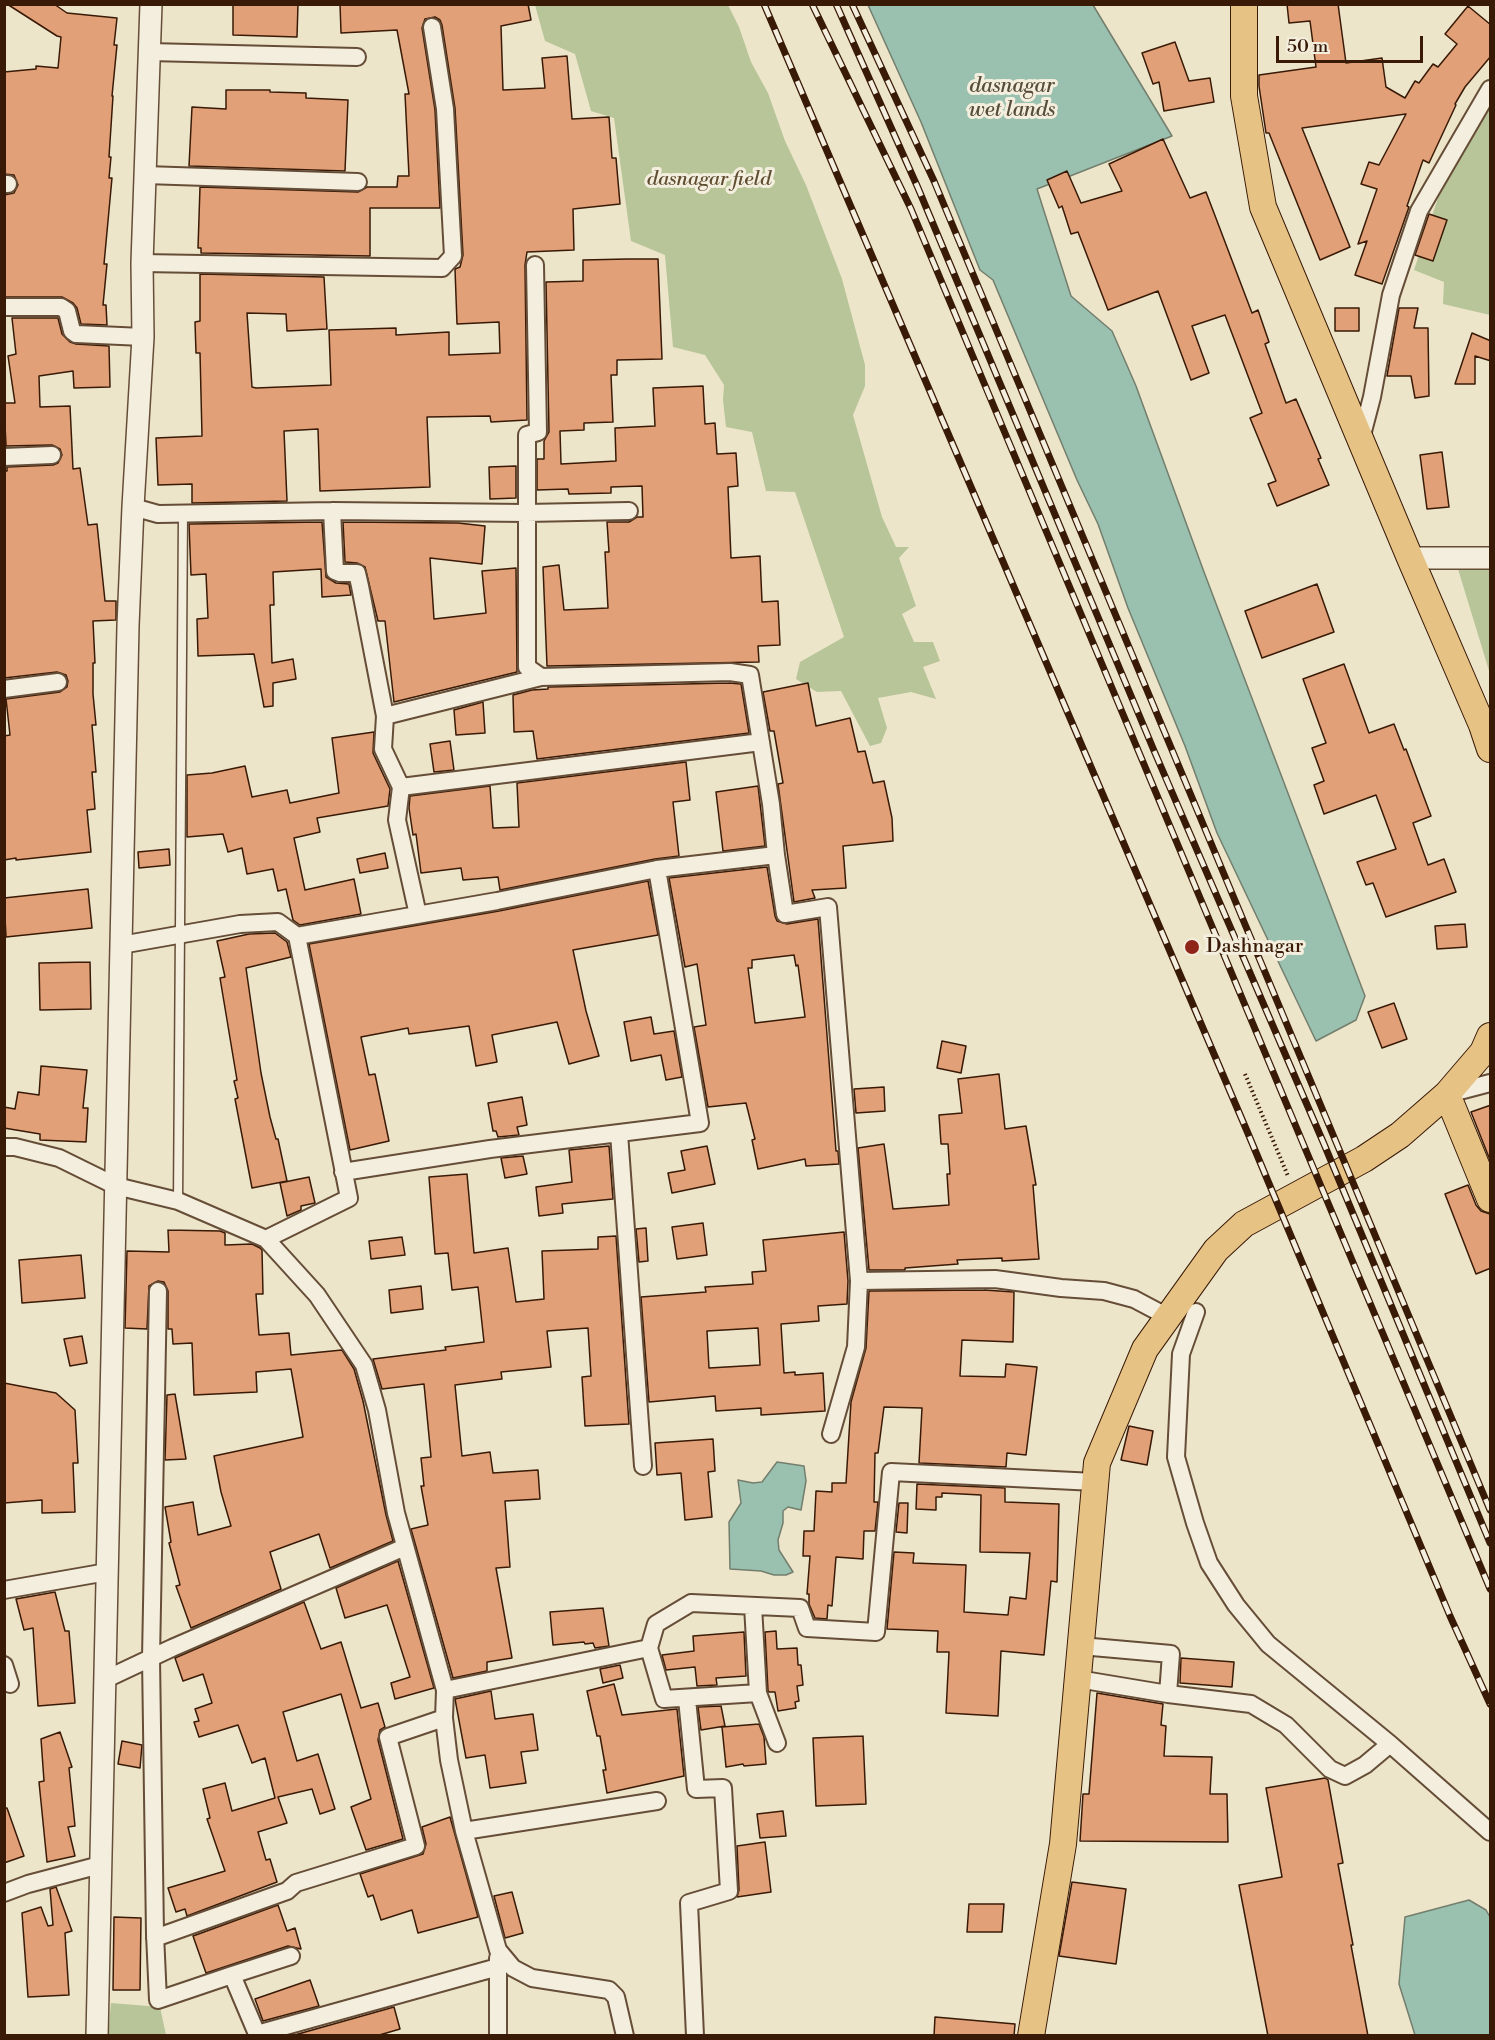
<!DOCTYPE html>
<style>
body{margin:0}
#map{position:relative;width:1495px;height:2040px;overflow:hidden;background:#ede5ca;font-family:"Libre Bodoni",serif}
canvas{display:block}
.frame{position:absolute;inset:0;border:6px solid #391a06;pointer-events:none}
.scale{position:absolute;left:1276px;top:36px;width:147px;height:27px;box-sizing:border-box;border:3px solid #391a06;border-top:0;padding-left:8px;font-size:18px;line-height:21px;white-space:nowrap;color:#391a06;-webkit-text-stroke:4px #f3eedd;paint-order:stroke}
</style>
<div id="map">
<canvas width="1495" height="2040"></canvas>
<div class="frame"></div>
<div class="scale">50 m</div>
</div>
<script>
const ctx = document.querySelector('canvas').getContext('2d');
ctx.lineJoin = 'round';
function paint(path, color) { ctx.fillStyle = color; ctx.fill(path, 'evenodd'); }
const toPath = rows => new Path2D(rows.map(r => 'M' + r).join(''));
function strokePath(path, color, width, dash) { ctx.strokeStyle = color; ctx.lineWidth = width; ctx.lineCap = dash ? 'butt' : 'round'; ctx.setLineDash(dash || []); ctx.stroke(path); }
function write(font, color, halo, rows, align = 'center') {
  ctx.font = font + ' "Libre Bodoni",serif'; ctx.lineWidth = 6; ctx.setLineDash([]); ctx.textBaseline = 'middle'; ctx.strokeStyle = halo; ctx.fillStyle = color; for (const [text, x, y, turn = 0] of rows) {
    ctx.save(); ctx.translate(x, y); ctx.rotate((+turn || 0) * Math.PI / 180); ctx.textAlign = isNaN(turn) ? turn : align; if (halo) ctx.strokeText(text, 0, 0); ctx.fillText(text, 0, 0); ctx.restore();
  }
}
const green = toPath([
 [535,5,728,5,739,27,751,62,768,93,785,141,806,185,842,279,865,365,865,386,853,415,882,517,896,547,909,547,899,558,916,606,902,614,914,642,933,642,940,661,923,667,936,699,911,692,878,698,887,728,881,743,870,746,841,691,817,692,796,679,800,662,844,637,795,492,766,491,752,432,726,427,723,400,724,385,705,355,673,347,665,255,631,241,614,118,591,111,575,54,545,41],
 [1490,100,1490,315,1443,304,1444,282,1414,270,1442,186],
 [1458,569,1490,569,1490,674],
 [111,2003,160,2007,166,2035,108,2036]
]);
const water = toPath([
 [868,5,1093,5,1172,136,1037,189,1071,296,1112,331,1136,386,1204,572,1365,996,1356,1020,1316,1041,1217,833,1185,746,1128,608,1098,524,1077,480,993,280,980,270,921,122,868,5],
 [777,1462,804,1466,806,1481,801,1510,788,1507,783,1511,783,1523,778,1540,779,1550,793,1572,786,1575,774,1575,761,1571,730,1569,729,1522,741,1503,738,1480,753,1483,762,1482,777,1462],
 [1469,1900,1486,1910,1490,1917,1490,2035,1415,2035,1399,1984,1405,1917,1469,1900]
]);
const building = toPath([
 [7,4,54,4,67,13,117,18,114,45,117,45,112,96,113,96,109,157,111,157,109,178,112,178,104,264,107,264,103,305,106,305,107,325,81,324,77,308,73,303,62,297,4,297,4,195,14,193,18,185,14,175,4,174,4,72,36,69,36,66,58,68,61,37,57,36,7,4],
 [233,4,298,4,297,37,233,35,233,4],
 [340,4,528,4,531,20,501,26,503,90,545,88,542,58,567,56,572,119,609,117,612,158,616,158,620,204,573,209,574,250,527,252,525,265,527,420,491,422,490,416,427,417,430,487,320,491,318,429,284,431,287,501,192,503,192,484,158,485,156,438,202,436,200,353,196,353,195,322,200,321,200,274,324,277,327,329,287,331,286,314,247,313,252,387,256,388,331,385,329,330,396,328,396,335,449,332,449,355,500,353,499,322,457,324,455,269,460,267,463,255,455,108,442,25,440,20,435,17,425,19,422,28,435,110,440,208,370,208,370,256,201,253,201,248,198,248,200,187,358,192,367,187,397,187,398,176,409,176,405,94,409,94,397,30,341,33,340,4],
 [1287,4,1338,4,1346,63,1382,58,1386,87,1405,98,1415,81,1419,83,1433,64,1438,67,1457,44,1445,34,1468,6,1491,25,1491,56,1465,87,1455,104,1456,105,1429,163,1423,160,1407,206,1409,207,1382,284,1355,275,1367,241,1358,244,1377,189,1361,184,1369,162,1379,165,1406,114,1302,128,1350,247,1320,260,1269,133,1266,133,1259,86,1259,75,1316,67,1310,21,1289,23,1287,4],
 [1175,42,1189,81,1210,78,1214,102,1164,111,1159,82,1153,84,1142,53,1175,42],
 [226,90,270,90,270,92,306,93,306,98,348,100,345,171,189,166,192,107,226,109,226,90],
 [1163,139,1190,198,1206,192,1252,313,1258,310,1269,342,1265,344,1286,403,1296,399,1321,458,1318,459,1329,485,1277,506,1268,484,1276,481,1250,418,1262,413,1225,315,1192,326,1209,373,1191,380,1158,291,1108,310,1078,232,1071,234,1062,206,1059,208,1047,180,1067,171,1081,203,1122,191,1109,164,1163,139],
 [1429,214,1447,220,1433,261,1415,255,1429,214],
 [627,259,658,259,662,359,617,360,617,375,611,375,613,422,584,423,584,430,560,431,561,464,616,461,615,428,655,426,653,388,703,386,705,424,715,423,717,454,736,453,738,486,728,487,731,558,760,556,762,602,778,601,780,645,758,646,759,662,547,666,543,567,559,565,564,610,608,608,605,552,609,552,607,522,629,522,637,517,643,517,642,486,611,487,611,493,569,494,568,489,537,490,537,459,544,459,544,441,549,432,546,282,583,281,583,260,627,259],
 [1335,308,1359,308,1359,331,1335,331,1335,308],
 [1399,308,1418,308,1414,328,1428,328,1429,396,1415,398,1411,376,1387,376,1399,308],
 [12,318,58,318,62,334,70,342,76,344,109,346,110,387,74,388,73,371,39,376,40,407,70,406,73,469,80,468,88,525,97,524,105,601,116,601,116,620,93,621,95,663,93,663,93,694,96,725,92,725,96,772,92,772,95,809,87,810,91,852,16,860,16,858,4,860,4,736,10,735,6,699,60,692,67,687,68,681,66,675,57,672,4,678,4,471,7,471,7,467,53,465,58,463,62,455,60,449,52,445,6,446,4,403,15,403,8,356,16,354,12,318],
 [1472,333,1491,341,1491,361,1475,356,1475,384,1455,384,1472,333],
 [1442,452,1449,507,1427,509,1420,455,1442,452],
 [516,466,516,498,490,499,489,467,516,466],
 [322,522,326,577,336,583,349,584,351,595,322,597,321,569,273,572,274,605,270,605,272,663,293,659,296,679,273,683,273,706,264,707,254,654,198,656,197,619,208,618,206,574,191,575,189,524,322,522],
 [343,522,458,523,485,526,482,564,430,558,434,619,486,613,482,571,516,568,517,672,394,702,385,621,378,621,365,567,357,563,345,562,343,522],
 [1317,584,1334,632,1262,658,1245,611,1317,584],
 [1344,664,1369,733,1394,724,1404,750,1406,749,1431,816,1413,823,1428,865,1444,859,1456,892,1386,917,1373,883,1366,885,1357,862,1396,849,1376,795,1324,814,1314,785,1324,781,1312,748,1326,743,1303,679,1344,664],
 [729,683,741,684,749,733,537,759,533,731,514,732,513,695,532,690,548,689,548,687,729,683],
 [808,683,816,726,850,718,858,752,865,751,873,783,884,781,892,818,893,841,843,846,846,888,812,890,815,898,794,902,778,784,783,783,774,731,770,731,763,692,808,683],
 [483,702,485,733,456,735,454,710,483,702],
 [374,732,373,753,390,789,388,806,317,818,320,832,294,838,305,890,354,879,361,914,300,925,293,920,286,889,278,891,273,869,247,874,242,848,228,852,223,834,187,837,187,775,212,773,245,766,252,797,287,790,290,803,339,793,332,738,374,732],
 [450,741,454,770,434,772,430,744,450,741],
 [686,762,690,800,673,802,679,856,655,859,500,890,498,877,463,880,461,868,421,873,416,834,413,835,409,808,410,796,490,786,493,828,519,827,517,783,686,762],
 [758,786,765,846,723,851,716,792,758,786],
 [169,849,170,865,139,868,138,852,169,849],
 [385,853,388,868,360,873,357,859,385,853],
 [767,867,775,916,777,921,787,924,818,919,836,1151,838,1151,839,1164,806,1166,805,1159,758,1169,752,1140,755,1139,746,1103,708,1107,694,1027,706,1025,697,964,685,967,669,878,767,867],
 [794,955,796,966,798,965,805,1017,755,1023,748,968,752,968,752,960,794,955],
 [648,881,658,935,573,950,586,1011,599,1056,569,1064,557,1022,492,1035,497,1062,476,1066,469,1026,409,1034,408,1028,361,1037,369,1075,375,1074,389,1141,350,1150,309,944,499,911,648,881],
 [88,889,92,928,6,937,4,898,88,889],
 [1465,924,1467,947,1437,949,1435,926,1465,924],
 [275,933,287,942,291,957,246,968,261,1073,270,1117,276,1139,278,1139,287,1181,252,1188,235,1099,238,1098,234,1081,237,1080,220,978,225,977,217,941,249,934,275,933],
 [90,962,91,1009,40,1010,39,963,90,962],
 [1394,1003,1407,1039,1382,1048,1368,1012,1394,1003],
 [651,1017,654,1034,674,1031,682,1077,666,1080,661,1055,631,1061,624,1022,651,1017],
 [942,1041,966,1046,961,1073,937,1068,942,1041],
 [41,1066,87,1070,83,1108,88,1108,86,1142,40,1140,40,1134,4,1128,4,1107,15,1109,18,1092,39,1095,41,1066],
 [999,1074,1005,1129,1026,1126,1036,1185,1033,1185,1039,1259,1002,1261,1002,1258,957,1260,958,1264,905,1268,905,1270,869,1270,858,1148,884,1144,893,1209,949,1205,947,1174,950,1174,948,1144,941,1144,939,1115,962,1113,958,1079,999,1074],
 [884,1087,885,1111,856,1113,854,1089,884,1087],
 [522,1097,527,1125,517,1127,519,1135,498,1137,496,1131,493,1131,488,1103,522,1097],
 [1491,1105,1491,1160,1490,1160,1471,1112,1491,1105],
 [609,1146,613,1199,562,1204,563,1213,539,1216,536,1187,572,1182,569,1150,609,1146],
 [707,1146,715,1184,672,1193,668,1173,685,1170,681,1151,707,1146],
 [523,1156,527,1174,505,1178,501,1158,523,1156],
 [467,1174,474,1253,508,1248,516,1302,544,1299,542,1251,598,1249,598,1237,616,1236,629,1424,585,1426,582,1377,591,1376,588,1328,547,1331,551,1367,501,1372,502,1379,455,1385,462,1456,490,1452,493,1473,538,1470,540,1499,505,1501,510,1567,496,1568,512,1658,487,1662,487,1671,453,1678,411,1529,428,1525,421,1486,424,1486,421,1458,431,1457,424,1384,382,1389,373,1359,446,1350,445,1347,484,1342,478,1287,452,1290,448,1253,435,1254,429,1177,467,1174],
 [309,1177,315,1203,301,1206,301,1210,287,1216,280,1183,309,1177],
 [1468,1185,1476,1205,1481,1211,1490,1214,1491,1216,1491,1268,1476,1274,1445,1194,1468,1185],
 [703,1223,707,1255,677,1259,672,1227,703,1223],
 [646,1228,648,1261,639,1262,636,1229,646,1228],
 [168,1230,220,1231,225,1233,225,1245,252,1244,260,1248,262,1250,263,1294,256,1294,259,1335,289,1333,291,1355,342,1350,354,1369,363,1401,386,1515,393,1541,330,1568,319,1534,270,1552,281,1589,191,1628,176,1586,180,1585,169,1543,171,1542,165,1507,193,1502,198,1535,231,1526,221,1492,214,1456,303,1437,291,1369,256,1372,257,1392,194,1395,192,1343,173,1344,172,1329,168,1329,168,1291,164,1282,158,1281,149,1286,147,1329,125,1328,127,1251,169,1252,168,1230],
 [844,1232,848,1281,847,1304,818,1306,819,1321,781,1324,784,1373,795,1372,795,1375,823,1373,825,1411,761,1415,761,1408,716,1411,715,1396,649,1402,641,1297,706,1292,705,1287,753,1284,752,1272,766,1271,763,1240,844,1232],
 [758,1328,760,1365,709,1368,707,1331,758,1328],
 [402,1237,405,1255,371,1259,369,1241,402,1237],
 [81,1255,85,1298,22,1303,19,1260,81,1255],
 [421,1286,423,1309,391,1313,389,1290,421,1286],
 [984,1290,1014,1292,1013,1342,962,1340,960,1376,1005,1377,1006,1364,1037,1367,1026,1455,1007,1453,1006,1467,919,1463,922,1408,884,1407,878,1453,875,1453,874,1502,878,1502,875,1531,864,1531,863,1559,836,1557,832,1606,828,1605,827,1619,815,1618,809,1604,809,1594,807,1594,810,1556,803,1556,804,1531,814,1531,816,1491,832,1492,832,1483,846,1483,851,1402,866,1348,869,1291,984,1290],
 [82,1336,87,1363,70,1366,64,1339,82,1336],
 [4,1383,56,1393,75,1410,78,1463,73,1463,75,1512,42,1513,42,1500,4,1503,4,1383],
 [175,1394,186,1459,165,1460,167,1395,175,1394],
 [1129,1426,1153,1431,1147,1465,1121,1460,1129,1426],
 [713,1439,715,1471,708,1472,712,1517,685,1520,681,1473,657,1475,655,1443,713,1439],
 [917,1484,1005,1488,1005,1502,1059,1504,1057,1582,1051,1581,1044,1655,1001,1651,998,1716,946,1713,949,1652,937,1652,938,1631,887,1629,894,1552,914,1553,913,1563,966,1565,964,1612,1008,1615,1010,1597,1026,1599,1030,1553,980,1552,981,1495,942,1493,942,1497,936,1497,936,1510,916,1509,917,1484],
 [899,1503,908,1503,907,1533,896,1532,899,1503],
 [398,1561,434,1688,395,1699,391,1683,410,1677,387,1605,345,1618,336,1588,398,1561],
 [55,1592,65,1631,69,1631,75,1703,38,1706,33,1628,24,1630,16,1599,55,1592],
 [304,1602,321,1649,341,1642,361,1708,378,1703,385,1727,380,1730,378,1740,403,1839,366,1850,351,1807,371,1799,341,1694,283,1712,297,1761,318,1754,335,1809,320,1814,312,1789,278,1797,287,1823,258,1832,266,1860,270,1859,277,1882,187,1916,185,1909,176,1912,168,1888,225,1871,207,1819,210,1818,203,1789,225,1783,232,1811,275,1798,265,1758,252,1763,238,1725,199,1737,194,1722,199,1721,195,1709,212,1703,203,1674,183,1681,175,1658,304,1602],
 [603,1608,609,1646,595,1648,593,1643,585,1644,584,1642,553,1645,550,1612,603,1608],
 [776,1631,777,1649,797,1648,798,1665,801,1665,803,1685,797,1686,799,1701,795,1702,796,1708,778,1711,775,1692,769,1692,768,1691,765,1632,776,1631],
 [744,1632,746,1676,716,1678,717,1685,697,1686,695,1667,666,1670,662,1655,694,1651,693,1636,744,1632],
 [1181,1658,1234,1662,1232,1687,1180,1683,1181,1658],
 [620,1665,623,1678,603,1683,600,1669,620,1665],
 [614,1684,622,1715,677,1709,684,1776,607,1793,603,1770,606,1770,600,1736,597,1736,587,1691,614,1684],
 [491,1691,495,1719,533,1714,538,1750,521,1752,526,1783,490,1788,485,1755,466,1758,455,1699,491,1691],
 [1097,1693,1163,1704,1161,1725,1166,1726,1164,1756,1212,1757,1210,1794,1227,1794,1228,1842,1080,1841,1083,1794,1089,1794,1097,1693],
 [721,1706,725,1726,701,1730,698,1707,721,1706],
 [759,1724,764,1737,766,1764,744,1766,743,1764,726,1767,722,1727,759,1724],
 [60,1732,72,1767,69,1768,75,1826,68,1827,75,1856,47,1862,39,1782,44,1781,41,1739,60,1732],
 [863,1736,866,1804,816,1806,813,1738,863,1736],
 [122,1741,142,1745,140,1768,118,1764,122,1741],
 [1325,1778,1328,1780,1343,1863,1338,1864,1353,1945,1351,1945,1368,2036,1268,2036,1239,1885,1282,1877,1266,1788,1325,1778],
 [4,1808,7,1808,24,1856,4,1863,4,1808],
 [783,1811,786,1836,760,1838,757,1814,783,1811],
 [450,1817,478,1917,418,1933,412,1910,381,1920,373,1895,368,1897,360,1874,423,1854,426,1844,422,1827,450,1817],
 [765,1842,771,1892,737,1897,739,1890,737,1846,765,1842],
 [1072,1882,1126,1889,1116,1964,1059,1956,1072,1882],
 [56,1887,72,1931,65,1933,69,1995,28,1997,22,1913,41,1907,48,1926,53,1925,50,1889,56,1887],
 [512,1892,523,1933,505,1938,494,1896,512,1892],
 [969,1904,1004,1904,1002,1932,967,1932,969,1904],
 [278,1905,287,1931,295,1928,301,1949,288,1946,206,1973,193,1936,278,1905],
 [114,1917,141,1918,140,1990,113,1990,114,1917],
 [310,1980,319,2006,263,2021,255,1999,310,1980],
 [394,2007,400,2029,376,2036,291,2036,394,2007],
 [935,2017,1015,2024,1014,2036,934,2036,935,2017]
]);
const path = toPath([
 [1245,1074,1288,1176]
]);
const service = toPath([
 [178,1201,183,514]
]);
const minor = toPath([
 [149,52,357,57],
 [145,175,358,182],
 [4,184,8,184],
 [142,263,442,268,453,256,445,109,432,27],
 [535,265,538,432,527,435,527,667,541,677],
 [4,307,61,307,67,311,72,331,76,334,143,337],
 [1361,439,1372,397,1391,295,1419,211,1490,89],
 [4,457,52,455],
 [133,507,158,514,332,511,526,513,629,511],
 [332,511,335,571,340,573,357,573,360,586,385,716,383,749,401,787,397,820,418,915],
 [4,689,58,682],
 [385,716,541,677,730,672,750,675,771,804,776,855],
 [401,787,761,742],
 [297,936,497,901,657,869],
 [121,945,240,924,278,922,297,936,349,1198,266,1239],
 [1448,1094,1490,1083],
 [619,1133,643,1466],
 [4,1147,15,1147,59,1158,116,1186,178,1201,266,1239,317,1295,364,1365,377,1410,396,1513,445,1690,444,1718,449,1760,464,1831,498,1950,513,1968,532,1978,609,1990,616,1997,625,2036],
 [343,1172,490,1149,700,1123,657,869,776,855,785,914,828,907,859,1281,995,1279,1061,1288,1104,1291,1134,1299,1168,1317],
 [158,1291,151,1658,155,1934,158,2000,232,1975,257,2034,498,1967],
 [1196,1312,1181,1354,1176,1457,1195,1523,1209,1563,1236,1605,1268,1644,1390,1744],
 [831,1434,856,1347,859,1281],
 [4,1590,107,1572],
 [753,1606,758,1693,777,1743],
 [1081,1646,1171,1654,1168,1694],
 [649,1648,664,1699,758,1693],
 [4,1665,10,1684],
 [1078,1679,1168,1694,1251,1704,1286,1725,1330,1769,1345,1776,1365,1765,1390,1744,1490,1832],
 [104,1680,172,1648,405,1547],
 [445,1690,649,1648,656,1624,691,1603,800,1608,807,1628,876,1632,891,1472,1095,1482],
 [687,1699,696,1789,723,1788,729,1891,689,1903,695,2036],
 [464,1831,657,1801],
 [4,1893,28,1884,100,1865],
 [155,1938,287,1891,296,1883,416,1846,388,1737,444,1718],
 [232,1975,291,1956],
 [498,2036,498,1958]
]);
const tertiary = toPath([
 [1410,558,1490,558],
 [97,2036,128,626,133,507,143,337,142,263,151,4]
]);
const primary = toPath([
 [1244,4,1244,96,1263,207,1410,558,1482,725,1490,749],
 [1447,1094,1490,1199],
 [1031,2036,1063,1844,1097,1463,1145,1349,1216,1250,1244,1224,1364,1159,1400,1135,1447,1094,1483,1052,1490,1036]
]);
const rail = toPath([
 [764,4,1247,1131,1450,1616,1490,1704],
 [812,4,911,209,1490,1589],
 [836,4,918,188,1155,753,1324,1144,1490,1543],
 [852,4,934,181,1490,1510]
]);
const markers = [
 [1192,947,8,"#8f2418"]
];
const parkNames = [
 ["dasnagar field",709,180]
];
const poiNames = [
 ["Dashnagar",1206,947]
];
const waterNames = [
 ["dasnagar",1012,87],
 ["wet lands",1012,111]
];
paint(green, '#b7c598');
paint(water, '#9ac0b0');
strokePath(water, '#737e6c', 1.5);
paint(building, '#e1a077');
strokePath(building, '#391a06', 1.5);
strokePath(service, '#664d37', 11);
strokePath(minor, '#664d37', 20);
strokePath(tertiary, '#664d37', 24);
strokePath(primary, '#391a06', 28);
strokePath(path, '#391a06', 4, [1.5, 3]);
strokePath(service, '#f3eedd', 8);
strokePath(minor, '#f3eedd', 16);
strokePath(tertiary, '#f3eedd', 21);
strokePath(primary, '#e6c285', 26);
strokePath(rail, '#391a06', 7);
strokePath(rail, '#f3eedd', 4.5, [14]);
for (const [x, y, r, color] of markers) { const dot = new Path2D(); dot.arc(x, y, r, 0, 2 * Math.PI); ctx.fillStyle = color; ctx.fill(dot); strokePath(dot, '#f3eedd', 2); }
write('italic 20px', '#5f4d32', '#f3eedd', parkNames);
write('20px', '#391a06', '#f3eedd', poiNames, 'left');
write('italic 21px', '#564c39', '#f3eedd', waterNames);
</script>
